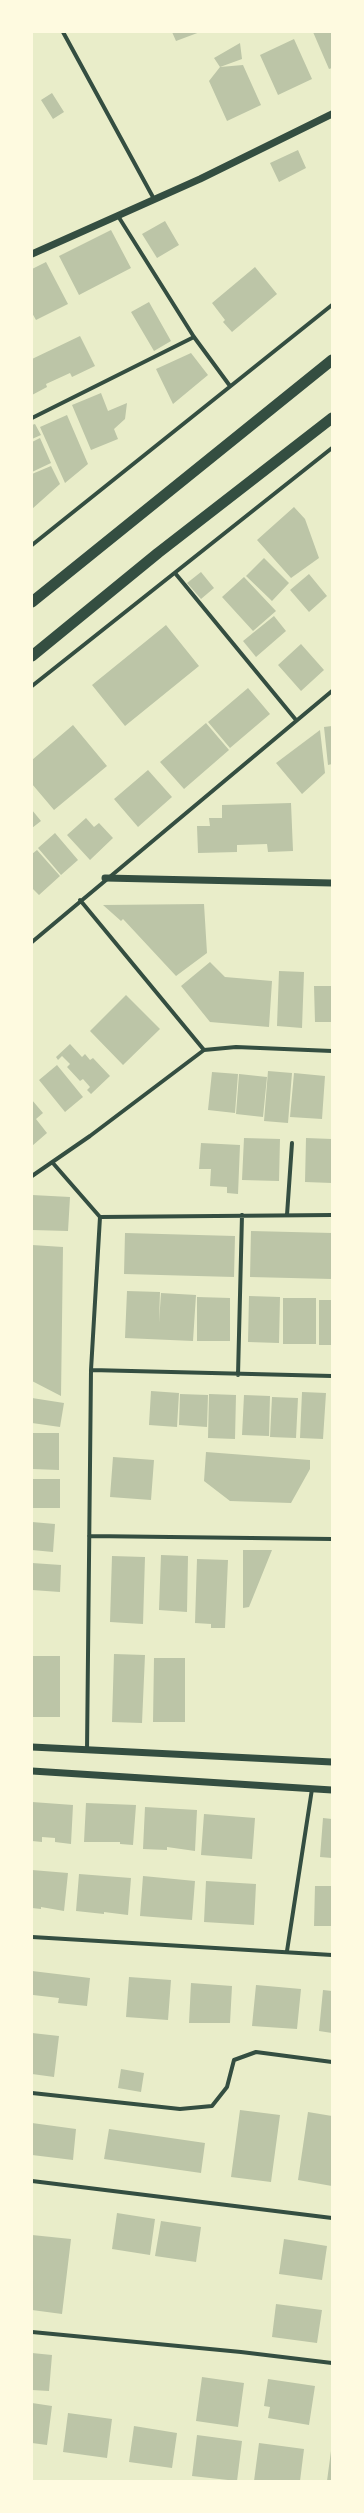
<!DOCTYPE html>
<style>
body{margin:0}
#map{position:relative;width:364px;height:2513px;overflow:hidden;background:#e9edc9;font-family:Raleway,sans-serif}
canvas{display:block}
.frame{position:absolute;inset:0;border:33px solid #fefae0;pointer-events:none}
</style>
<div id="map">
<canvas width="364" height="2513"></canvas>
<div class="frame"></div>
</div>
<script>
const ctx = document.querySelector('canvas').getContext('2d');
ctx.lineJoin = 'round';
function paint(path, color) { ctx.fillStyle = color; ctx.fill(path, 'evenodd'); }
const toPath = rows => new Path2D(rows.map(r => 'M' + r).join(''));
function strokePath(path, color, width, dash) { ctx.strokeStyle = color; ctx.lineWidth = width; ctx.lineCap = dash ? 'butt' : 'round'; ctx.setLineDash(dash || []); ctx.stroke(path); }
const building = toPath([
 [172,32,200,32,176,41],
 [313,32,332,32,332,68,329,69],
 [294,39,312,79,278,95,260,55],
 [240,43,242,59,220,67,214,58],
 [243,65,261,105,227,121,209,81,220,67],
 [52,93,64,112,53,119,41,100],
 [298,150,306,168,279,182,270,163],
 [165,221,179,245,157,258,142,234],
 [111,230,131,268,79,295,59,256],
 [46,262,68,304,36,320,32,313,32,269],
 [255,267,277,294,232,332,223,322,225,320,212,303],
 [149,302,171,341,154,351,131,312],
 [80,336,95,366,72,377,70,373,46,384,47,387,32,395,32,359],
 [191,353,208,375,173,404,156,369],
 [101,393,108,411,127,403,125,419,114,429,118,439,91,450,72,405],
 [67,415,88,464,65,483,40,427],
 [35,424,41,435,32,439,32,425],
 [40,438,51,463,32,472,32,442],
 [51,466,60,484,32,509,32,474],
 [294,507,305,519,319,558,291,578,257,540],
 [264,558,289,583,272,601,246,576],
 [201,572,214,588,201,599,187,583],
 [309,574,327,596,309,612,290,590],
 [244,577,276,611,253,631,222,597],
 [274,616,286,631,256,657,243,641],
 [166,625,199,666,125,726,92,685],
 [301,644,324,670,301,691,278,665],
 [248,688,270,714,230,748,208,722],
 [206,723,229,750,184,789,160,762],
 [73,725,107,766,54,810,32,784,32,760],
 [332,726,332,764,328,765,324,727],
 [320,730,325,773,302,794,276,763],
 [148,770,172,797,138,827,114,799],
 [291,803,293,851,268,852,267,844,237,845,237,852,198,853,197,826,210,826,209,818,222,818,222,805],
 [32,810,41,821,32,828],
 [86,818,94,827,99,823,113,838,90,860,67,835],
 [55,833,78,860,61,875,38,848],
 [37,850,60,876,39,895,32,888,32,854],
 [204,904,207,953,176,976,123,919,121,921,103,905],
 [210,962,225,977,272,981,269,1027,210,1022,181,986],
 [279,971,304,972,302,1028,277,1026],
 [314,986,332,986,332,1022,315,1022],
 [126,995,160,1029,123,1065,90,1031],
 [70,1044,82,1057,85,1054,90,1060,93,1058,110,1076,91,1094,87,1090,90,1087,83,1079,80,1081,67,1067,70,1064,62,1056,58,1060,56,1057],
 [57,1065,83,1097,65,1112,39,1080],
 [268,1071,292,1073,288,1123,264,1121],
 [212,1072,238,1074,235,1113,208,1110],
 [294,1073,325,1076,322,1119,290,1117],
 [239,1074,267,1077,263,1117,236,1114],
 [32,1100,43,1113,36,1119,47,1133,32,1146],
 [244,1138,280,1139,279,1181,242,1180],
 [306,1138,332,1139,332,1183,305,1182],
 [201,1143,240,1145,238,1194,227,1193,227,1187,210,1186,211,1169,199,1169],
 [32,1195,70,1197,68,1231,32,1230],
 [251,1231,332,1233,332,1279,250,1277],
 [125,1233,235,1236,234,1277,124,1274],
 [32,1245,63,1247,61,1396,32,1381],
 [127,1291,160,1292,159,1323,161,1293,196,1295,193,1341,125,1338],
 [249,1296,280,1297,279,1343,248,1342],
 [197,1297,230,1298,230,1341,197,1341],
 [283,1298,316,1298,316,1344,283,1344],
 [319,1300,332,1300,332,1345,319,1345],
 [151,1391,179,1393,177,1427,149,1425],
 [302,1392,326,1393,323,1439,300,1438],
 [180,1394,208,1395,207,1427,179,1425],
 [209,1394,236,1395,235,1439,208,1438],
 [244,1395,270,1396,269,1436,242,1435],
 [272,1397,298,1398,296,1438,270,1437],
 [32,1398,64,1403,60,1427,32,1423],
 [32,1433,59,1433,59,1470,32,1469],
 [206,1452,310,1460,310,1469,291,1503,230,1501,204,1481],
 [113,1457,154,1460,151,1500,110,1497],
 [32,1479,60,1479,60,1508,32,1508],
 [32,1522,55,1524,53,1552,32,1550],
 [243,1550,272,1550,249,1607,243,1608],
 [161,1555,188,1556,187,1612,159,1610],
 [112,1556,145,1557,143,1624,110,1622],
 [197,1559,228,1560,225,1628,211,1628,211,1624,195,1623],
 [32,1563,61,1565,60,1592,32,1590],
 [114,1654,145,1655,142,1723,112,1722],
 [32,1656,60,1656,60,1717,32,1717],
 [154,1658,185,1658,185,1722,153,1722],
 [32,1802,73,1805,71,1844,55,1842,55,1838,42,1837,42,1842,32,1841],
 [86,1803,136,1805,133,1845,120,1844,120,1842,84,1842],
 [145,1807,197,1810,195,1851,167,1847,167,1850,143,1849],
 [204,1814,255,1818,252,1859,201,1855],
 [323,1818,332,1819,332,1858,320,1857],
 [32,1870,68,1873,64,1911,41,1907,41,1909,32,1908],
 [79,1874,131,1878,128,1915,104,1912,104,1914,76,1911],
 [143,1876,195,1881,192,1920,140,1916],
 [206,1881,256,1884,254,1925,204,1922],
 [315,1886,331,1886,332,1926,314,1926],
 [32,1971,90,1978,87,2006,58,2003,59,1998,33,1995,32,1999],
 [129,1977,171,1980,168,2020,126,2017],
 [191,1983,232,1986,230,2023,189,2023],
 [256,1985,301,1989,297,2029,252,2026],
 [323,1990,332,1991,332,2033,319,2031],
 [32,2033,59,2036,54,2077,32,2074],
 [121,2069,144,2073,141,2092,118,2088],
 [240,2110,280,2115,271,2182,231,2177],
 [308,2112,332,2116,332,2186,298,2180],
 [32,2123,76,2129,73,2160,32,2155],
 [109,2129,205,2143,201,2173,104,2159],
 [117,2213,155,2219,150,2255,112,2249],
 [161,2221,201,2227,196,2262,155,2256],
 [32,2235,71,2239,62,2314,32,2310],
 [284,2239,327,2246,322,2280,279,2274],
 [276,2304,322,2310,317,2343,272,2337],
 [32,2353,52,2355,49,2391,32,2390],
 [202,2377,244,2383,238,2427,196,2421],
 [268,2379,315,2386,309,2425,268,2418,270,2407,264,2406],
 [32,2403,52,2406,47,2445,32,2443],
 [68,2413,112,2419,107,2458,63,2452],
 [134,2426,177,2433,172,2468,129,2462],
 [197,2435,242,2441,237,2481,192,2476],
 [259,2443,304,2449,300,2481,254,2481],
 [331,2451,332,2481,327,2481]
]);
const minor = toPath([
 [63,32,154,199],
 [118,216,194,337,230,386],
 [32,418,194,337],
 [32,545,332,305],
 [175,573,296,720],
 [32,686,332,448],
 [80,900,204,1050],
 [32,942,332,691],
 [52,1162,100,1217,91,1370,87,1750],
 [32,1176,90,1136,204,1050,236,1047,332,1051],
 [287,1215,292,1143],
 [100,1217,332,1215],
 [91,1370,332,1376],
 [238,1375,242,1215],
 [89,1536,332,1539],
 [32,1937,332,1955],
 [287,1951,312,1789],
 [32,2093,180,2109,212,2106,227,2087,234,2060,256,2052,332,2062],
 [32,2181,332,2218],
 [32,2332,241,2352,332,2363]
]);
const tertiary = toPath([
 [32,254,200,179,332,114],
 [105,878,332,883],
 [32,1747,332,1762],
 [32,1771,332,1790]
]);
const trunk = toPath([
 [32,602,332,360],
 [32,656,158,553,332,418]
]);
paint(building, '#bcc5a7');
strokePath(minor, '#344e41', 4);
strokePath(tertiary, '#344e41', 7);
strokePath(trunk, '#344e41', 11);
</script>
